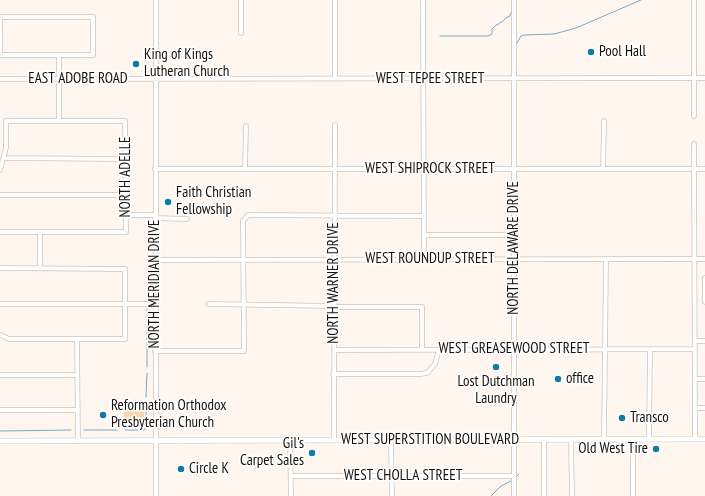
<!DOCTYPE html>
<style>
body{margin:0}
canvas{display:block;background:#fff7ef}
</style>
<canvas width="705" height="496"></canvas>
<script>
const ctx = document.querySelector('canvas').getContext('2d');
ctx.lineJoin = 'round';
function paint(path, color) { ctx.fillStyle = color; ctx.fill(path, 'evenodd'); }
const toPath = rows => new Path2D(rows.map(r => 'M' + r).join(''));
function strokePath(path, color, width, dash) { ctx.strokeStyle = color; ctx.lineWidth = width; ctx.lineCap = dash ? 'butt' : 'round'; ctx.setLineDash(dash || []); ctx.stroke(path); }
function write(font, color, halo, rows, align = 'center') {
  ctx.font = font + ' "PT Sans Narrow",sans-serif'; ctx.lineWidth = 3.5; ctx.setLineDash([]); ctx.textBaseline = 'middle'; ctx.strokeStyle = halo; ctx.fillStyle = color; for (const [text, x, y, turn = 0] of rows) {
    ctx.save(); ctx.translate(x, y); ctx.rotate((+turn || 0) * Math.PI / 180); ctx.textAlign = isNaN(turn) ? turn : align; if (halo) ctx.strokeText(text, 0, 0); ctx.fillText(text, 0, 0); ctx.restore();
  }
}
const green = toPath([
 [124,403,144,403,144,428,124,427]
]);
const stream = toPath([
 [440,36,488,36,492,34,492,29,495,26,503,21,507,17,509,17,512,11],
 [517,43,521,36,524,35,554,34,576,28,641,0],
 [147,367,147,309],
 [146,397,147,373],
 [84,430,117,430],
 [125,430,144,430,146,427,146,405],
 [0,431,71,430],
 [516,477,519,474],
 [491,496,501,486,511,481]
]);
const minor = toPath([
 [156,0,156,496],
 [335,0,335,79],
 [423,0,424,259],
 [514,0,514,496],
 [241,33,241,0],
 [0,55,93,55,93,17,0,17,0,55],
 [0,79,705,78],
 [694,116,694,0],
 [59,121,59,55],
 [694,144,695,439],
 [4,158,125,159],
 [155,169,705,169],
 [245,169,246,126],
 [603,169,604,121],
 [0,170,6,148,6,121,125,121,126,232,0,232],
 [0,195,125,195],
 [126,215,155,215],
 [155,218,187,219],
 [40,232,40,268],
 [424,235,514,235],
 [155,260,705,259],
 [0,268,125,269,125,339,9,339,1,335],
 [705,278,705,302],
 [0,304,155,304],
 [209,304,334,306],
 [334,307,422,307,422,349],
 [77,339,78,441],
 [695,341,705,341],
 [334,350,695,349],
 [155,351,244,351,243,221,248,215,424,216],
 [333,374,420,374,427,373,435,364,439,350],
 [0,375,77,375],
 [695,379,705,379],
 [695,408,705,408],
 [0,410,78,410],
 [604,439,606,259],
 [633,439,633,496],
 [649,439,650,349],
 [290,440,291,496],
 [334,440,335,125],
 [391,440,392,496],
 [544,440,544,496],
 [571,440,572,496],
 [291,476,514,476]
]);
const major = toPath([
 [0,441,705,439]
]);
const markers = [
 [591,52,4,"#0e7ba4"],
 [136,64,4,"#0e7ba4"],
 [168,202,4,"#0e7ba4"],
 [496,367,4,"#0e7ba4"],
 [558,379,4,"#0e7ba4"],
 [103,415,4,"#0e7ba4"],
 [622,418,4,"#0e7ba4"],
 [656,449,4,"#0e7ba4"],
 [312,453,4,"#0e7ba4"],
 [181,469,4,"#0e7ba4"]
];
const poiNames = [
 ["Pool Hall",599,52],
 ["King of Kings",144,55],
 ["Lutheran Church",144,72],
 ["Faith Christian",176,193],
 ["Fellowship",176,210],
 ["office",566,379],
 ["Lost Dutchman",496,382,"center"],
 ["Laundry",496,399,"center"],
 ["Reformation Orthodox",111,406],
 ["Presbyterian Church",111,423],
 ["Transco",630,418],
 ["Gil's",304,444,"right"],
 ["Carpet Sales",304,461,"right"],
 ["Old West Tire",648,449,"right"],
 ["Circle K",189,469]
];
const streetNames = [
 ["EAST ADOBE ROAD",78,79],
 ["WEST TEPEE STREET",430,79],
 ["WEST SHIPROCK STREET",430,169],
 ["NORTH ADELLE",126,177,-90],
 ["NORTH DELAWARE DRIVE",514,248,-90],
 ["WEST ROUNDUP STREET",430,259],
 ["NORTH WARNER DRIVE",334,283,-90],
 ["NORTH MERIDIAN DRIVE",155,284,-90],
 ["WEST GREASEWOOD STREET",514,349],
 ["WEST SUPERSTITION BOULEVARD",430,440],
 ["WEST CHOLLA STREET",403,476]
];
paint(green, '#fbd6ab');
strokePath(stream, '#74abc7', 1);
strokePath(minor, '#cdc4ba', 5.5);
strokePath(major, '#cdc4ba', 6);
strokePath(minor, '#fff', 4);
strokePath(major, '#fff', 5);
for (const [x, y, r, color] of markers) { const dot = new Path2D(); dot.arc(x, y, r, 0, 2 * Math.PI); ctx.fillStyle = color; ctx.fill(dot); strokePath(dot, '#fff', 1.5); }
write('15px', '#14110d', '#fff', poiNames, 'left');
write('15px', '#14110d', '#fff', streetNames);
</script>
